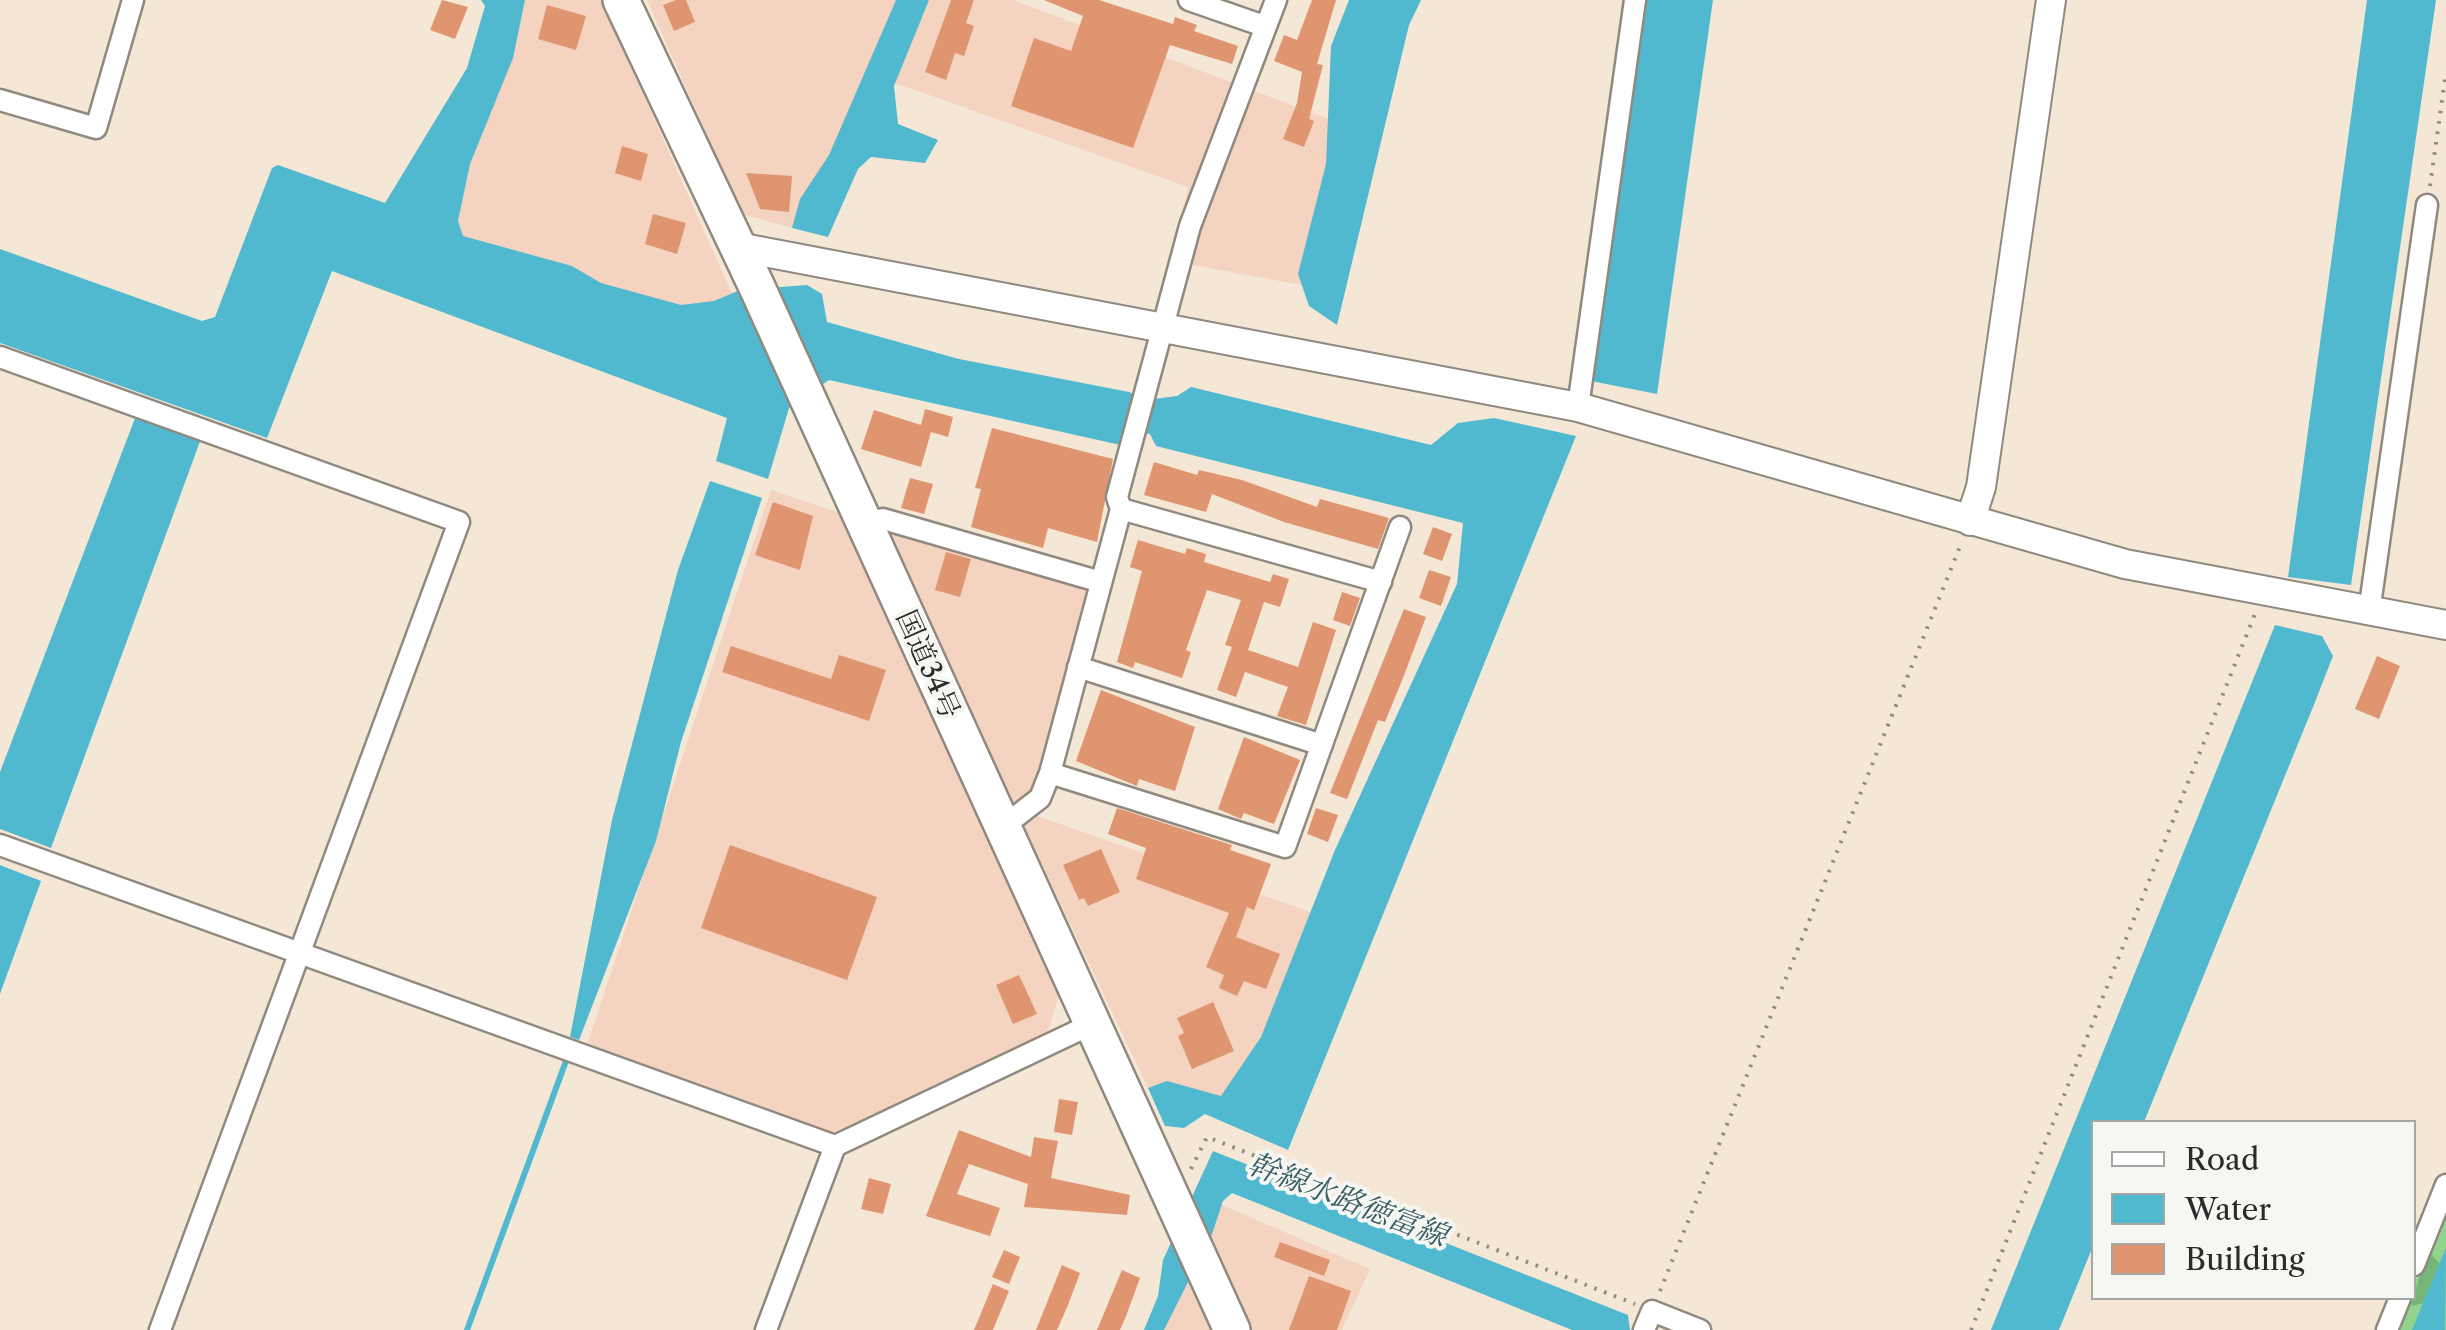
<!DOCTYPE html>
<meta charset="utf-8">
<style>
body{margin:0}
#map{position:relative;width:2446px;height:1330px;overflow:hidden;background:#f4e7d6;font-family:"Libre Caslon Text",serif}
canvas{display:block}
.legend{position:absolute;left:2091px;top:1120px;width:325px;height:180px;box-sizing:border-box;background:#f6f6f2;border:2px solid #a5a5a2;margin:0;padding:12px 18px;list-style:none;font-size:30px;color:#2b2b2b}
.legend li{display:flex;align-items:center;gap:20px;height:50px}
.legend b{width:50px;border:2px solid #a5a5a2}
</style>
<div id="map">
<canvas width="2446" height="1330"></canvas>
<ul class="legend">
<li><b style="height:12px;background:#fff"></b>Road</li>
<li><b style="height:28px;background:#51b9cf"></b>Water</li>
<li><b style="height:28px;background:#df9570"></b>Building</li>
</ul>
</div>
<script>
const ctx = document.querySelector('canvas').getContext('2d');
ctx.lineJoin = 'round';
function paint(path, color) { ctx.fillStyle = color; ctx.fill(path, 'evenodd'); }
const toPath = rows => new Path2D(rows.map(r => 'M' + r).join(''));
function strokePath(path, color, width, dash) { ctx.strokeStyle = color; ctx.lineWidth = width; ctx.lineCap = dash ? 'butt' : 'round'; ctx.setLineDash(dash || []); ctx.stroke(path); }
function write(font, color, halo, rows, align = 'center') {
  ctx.font = font + ' "Libre Caslon Text","Noto Serif JP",serif'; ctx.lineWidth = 8; ctx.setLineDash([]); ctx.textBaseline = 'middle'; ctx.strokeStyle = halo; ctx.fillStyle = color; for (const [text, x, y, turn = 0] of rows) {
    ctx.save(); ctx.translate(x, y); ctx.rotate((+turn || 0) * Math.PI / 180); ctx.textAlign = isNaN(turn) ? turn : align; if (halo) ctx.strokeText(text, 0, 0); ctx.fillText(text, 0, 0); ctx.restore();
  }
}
const built = toPath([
 [512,0,601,0,738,307,655,310,436,240],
 [647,0,1013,0,1337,122,1307,286,1171,261,1188,187,884,79,792,228,742,214],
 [771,490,840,513,1059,994,1047,1035,827,1135,586,1048],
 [880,523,1089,586,1032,814,1327,918,1231,1115,1148,1088],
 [1215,1202,1370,1269,1342,1330,1152,1330]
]);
const green = toPath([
 [2446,1206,2446,1330,2395,1330,2408,1298,2414,1298,2414,1284]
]);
const forest = toPath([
 [2432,1255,2440,1264,2423,1303,2412,1306,2410,1298,2414,1298,2423,1261]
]);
const water = toPath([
 [481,0,525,0,513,58,470,164,458,221,463,236,572,266,601,283,681,305,714,301,740,290,807,285,822,294,827,322,959,359,1129,392,1146,400,1177,396,1191,387,1431,445,1458,423,1494,418,1576,436,1288,1150,1205,1114,1184,1128,1165,1126,1148,1088,1167,1081,1221,1096,1261,1037,1335,850,1457,584,1463,523,1156,446,1150,434,1129,431,1125,446,829,380,789,408,768,479,716,461,727,418,332,271,267,438,0,343,0,249,202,321,215,317,272,168,278,165,385,203,467,68,485,6],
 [896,0,929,0,894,86,898,124,938,140,925,163,871,157,858,169,828,237,792,228,800,199,829,155],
 [1349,0,1421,0,1409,25,1337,325,1309,306,1298,274,1326,164,1331,46],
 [1647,0,1713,0,1657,394,1591,381],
 [2367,0,2436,0,2351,585,2288,577],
 [137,413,202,436,51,848,0,829,0,772],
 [710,481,762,498,681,742,656,841,579,1040,570,1037,612,820,678,570],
 [2275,625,2322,636,2333,656,2313,707,2144,1122,2094,1122,2093,1246,2059,1330,1991,1330],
 [0,865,41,881,0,994],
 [1213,1151,1628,1315,1630,1330,1572,1330,1232,1193,1223,1201,1212,1234,1164,1330,1144,1330,1158,1296,1163,1260],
 [2446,1248,2445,1330,2412,1330,2423,1303]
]);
const stream = toPath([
 [467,1330,566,1061]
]);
const building = toPath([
 [442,0,468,7,455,39,430,30],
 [676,0,686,0,695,22,674,31,663,5],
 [951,0,974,0,966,23,974,26,964,56,955,53,946,80,925,72],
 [1044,0,1099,0,1173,24,1175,17,1197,25,1194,31,1238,46,1232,64,1170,45,1133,148,1011,106,1034,38,1071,51,1083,16],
 [1312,0,1336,0,1317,64,1323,65,1309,119,1314,121,1304,147,1283,139,1297,103,1302,72,1274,61,1284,35,1297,40],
 [547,5,586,16,576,50,538,39],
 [622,146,648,154,641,181,615,173],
 [746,173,792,176,789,212,760,209],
 [653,214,686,223,677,254,645,244],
 [925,409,953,417,948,437,931,432,921,467,861,449,874,410,921,425],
 [992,428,1113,459,1097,542,1048,528,1043,548,971,527,981,489,975,488],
 [1154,462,1197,475,1199,470,1242,480,1317,507,1320,499,1389,518,1378,549,1284,522,1212,494,1206,512,1144,495],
 [910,478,933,484,924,514,901,508],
 [773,502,813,516,800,570,755,555],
 [1433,527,1452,534,1442,561,1423,554],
 [1138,540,1185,554,1187,548,1206,554,1204,562,1270,582,1273,574,1289,579,1280,607,1264,602,1248,650,1298,667,1313,622,1336,630,1306,725,1277,716,1288,687,1245,672,1236,697,1217,690,1232,647,1225,645,1241,600,1207,590,1186,650,1191,652,1182,678,1135,662,1133,668,1117,662,1142,571,1130,567],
 [946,552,971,559,960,597,935,590],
 [1429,570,1451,577,1441,606,1419,598],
 [1342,592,1360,598,1350,626,1333,620],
 [1404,609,1426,617,1403,678,1385,722,1378,720,1347,799,1330,793],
 [731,646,831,679,839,655,886,670,869,721,722,672],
 [2377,656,2400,666,2379,719,2355,709],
 [1101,690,1195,727,1175,791,1139,779,1137,786,1076,761],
 [1244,737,1300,760,1274,824,1244,813,1241,819,1218,809],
 [1117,808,1232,845,1230,850,1271,864,1254,910,1247,907,1236,937,1280,954,1266,989,1244,981,1237,996,1219,988,1224,975,1206,967,1229,913,1136,879,1146,848,1108,834],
 [1316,808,1338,815,1328,842,1307,834],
 [730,845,877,897,847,980,701,928],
 [1101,849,1120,892,1088,906,1084,898,1079,900,1063,865],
 [1019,975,1037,1014,1013,1024,996,985],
 [1213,1002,1234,1051,1192,1069,1178,1036,1184,1033,1177,1018],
 [1059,1099,1078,1102,1072,1135,1054,1132],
 [959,1130,1031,1157,1034,1137,1058,1141,1051,1178,1130,1195,1127,1215,1024,1207,1028,1184,969,1164,957,1194,1000,1208,990,1236,926,1216],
 [869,1178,891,1184,883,1214,861,1209],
 [1280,1242,1330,1260,1324,1276,1274,1257],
 [1004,1250,1020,1257,1009,1284,992,1277],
 [1062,1265,1080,1273,1068,1305,1057,1330,1036,1330],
 [1122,1270,1140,1278,1126,1316,1120,1330,1097,1330],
 [1309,1276,1351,1291,1337,1330,1289,1330],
 [993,1284,1009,1291,993,1330,974,1330]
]);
const path = toPath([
 [2430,186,2446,72],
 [1191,1169,1207,1137,1635,1304],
 [1660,1291,1961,544],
 [1971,1330,2256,611]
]);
const street = toPath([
 [1189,0,1264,26],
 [1276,0,1190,226,1117,497,1121,509,1381,582],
 [0,100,96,128,133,0],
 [0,357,459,522,160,1330],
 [1578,407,1635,0],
 [865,527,883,519,1101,582],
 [2369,612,2427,205],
 [1078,667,1322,745],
 [1050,773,1285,847,1400,527],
 [1000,829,1040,798,1050,773,1121,509],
 [0,845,835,1146],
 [2414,1265,2446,1185],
 [766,1330,835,1146,1092,1024],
 [1644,1330,1652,1311,1700,1330],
 [2387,1330,2400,1298]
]);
const secondary = toPath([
 [738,247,1578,407,2125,564,2446,625],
 [1970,521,1981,487,2051,0]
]);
const highway = toPath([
 [621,0,756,285,1232,1330]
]);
const streetNames = [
 ["国道34号",927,665,66]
];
const waterNames = [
 ["幹線水路徳富線",1347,1201,21]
];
paint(built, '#f5d3c1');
paint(green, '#90d38c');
paint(forest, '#74b578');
paint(water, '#51b9cf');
strokePath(stream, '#51b9cf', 6);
paint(building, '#df9570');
strokePath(street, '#908980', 25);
strokePath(secondary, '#908980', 32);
strokePath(highway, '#908980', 40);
strokePath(path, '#908980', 4, [2.5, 8]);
strokePath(street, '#fff', 20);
strokePath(secondary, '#fff', 28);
strokePath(highway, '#fff', 35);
write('28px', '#2b2b2b', '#f6f6f2', streetNames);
write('italic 30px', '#385d64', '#f6f6f2', waterNames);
</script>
